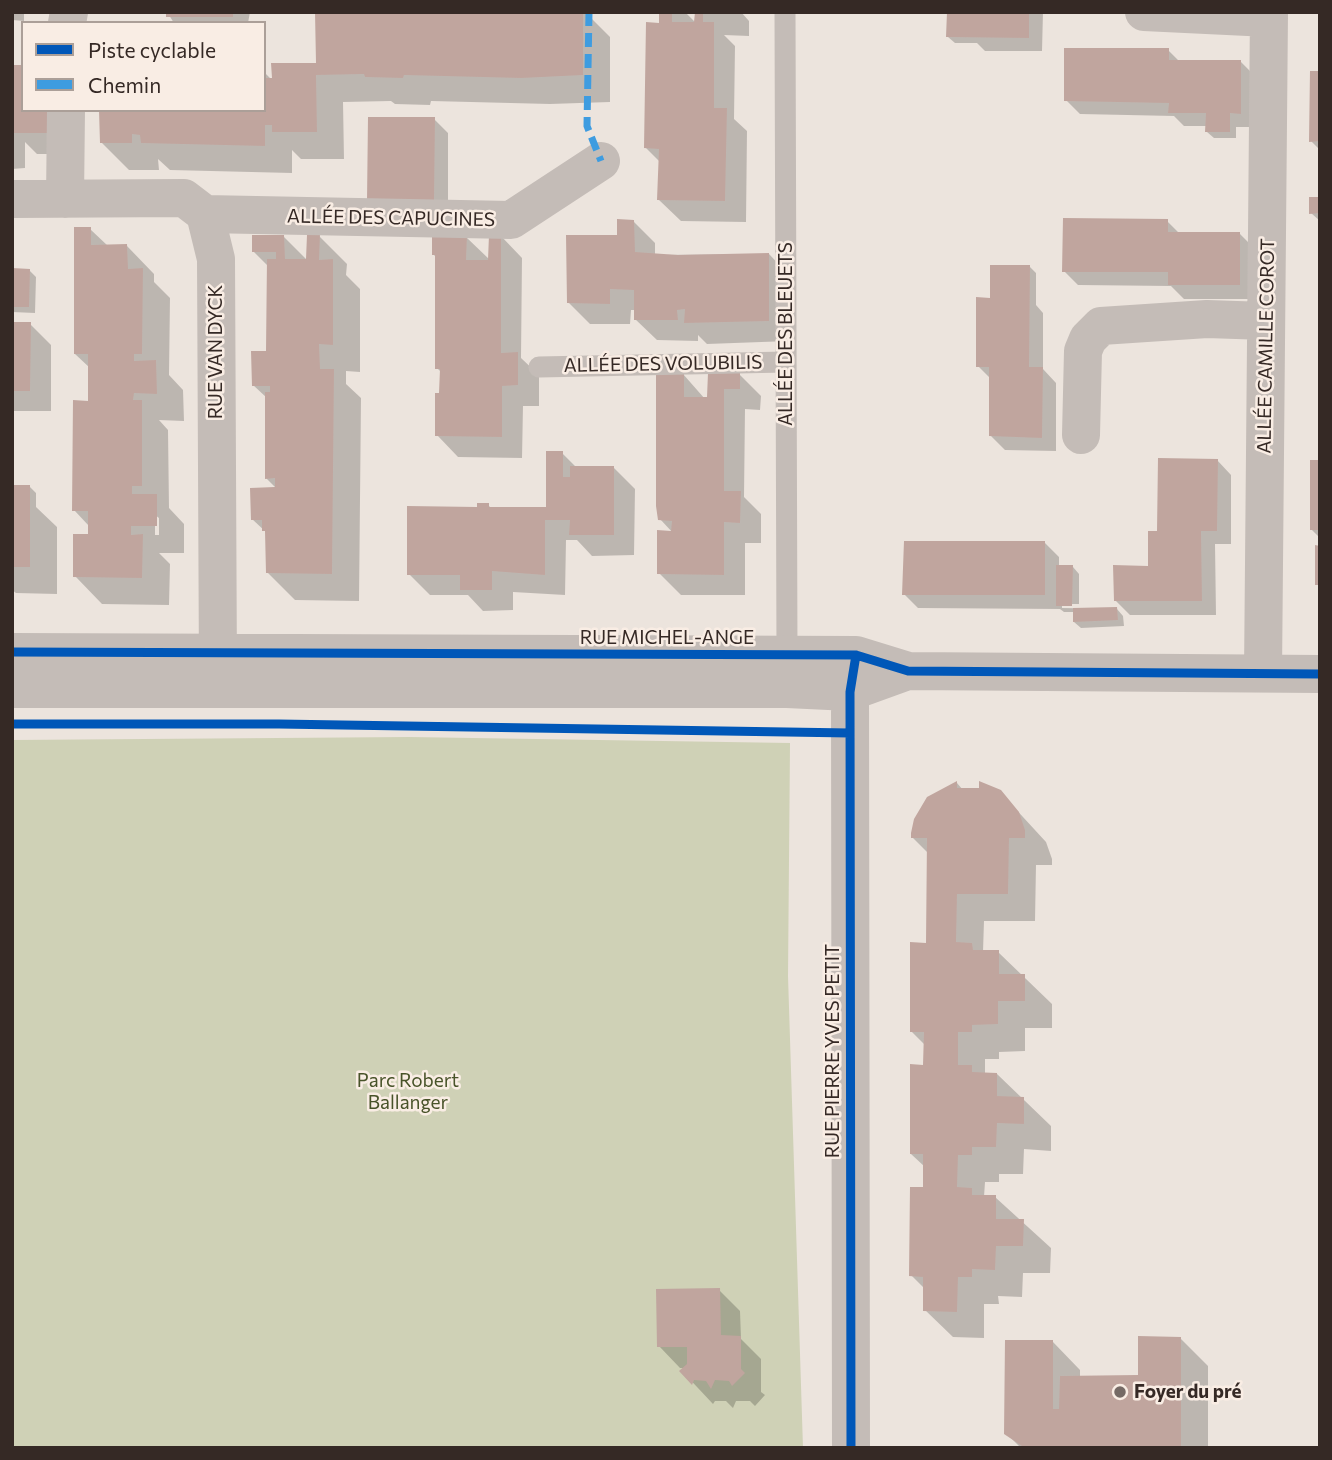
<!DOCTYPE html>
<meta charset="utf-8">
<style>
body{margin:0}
#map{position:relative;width:1332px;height:1460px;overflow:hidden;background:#ece4dd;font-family:Commissioner,sans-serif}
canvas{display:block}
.frame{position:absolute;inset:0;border:14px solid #352925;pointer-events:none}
.legend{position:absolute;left:21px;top:21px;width:245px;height:91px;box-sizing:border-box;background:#f9ede4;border:2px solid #ab9f98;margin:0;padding:9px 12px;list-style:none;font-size:21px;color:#352925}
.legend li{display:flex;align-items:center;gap:14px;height:35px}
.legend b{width:35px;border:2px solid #ab9f98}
</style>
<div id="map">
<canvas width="1332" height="1460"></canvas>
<div class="frame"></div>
<ul class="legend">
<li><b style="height:9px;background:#0057b8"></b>Piste cyclable</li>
<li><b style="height:9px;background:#3e9ce0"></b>Chemin</li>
</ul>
</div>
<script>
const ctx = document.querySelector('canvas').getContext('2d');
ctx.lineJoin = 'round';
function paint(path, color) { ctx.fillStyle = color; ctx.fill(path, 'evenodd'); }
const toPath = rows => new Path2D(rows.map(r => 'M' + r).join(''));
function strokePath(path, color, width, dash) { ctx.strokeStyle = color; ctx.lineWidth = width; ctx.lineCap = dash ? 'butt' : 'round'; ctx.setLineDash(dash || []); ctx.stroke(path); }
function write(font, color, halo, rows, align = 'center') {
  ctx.font = font + ' Commissioner,sans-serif'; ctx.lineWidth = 5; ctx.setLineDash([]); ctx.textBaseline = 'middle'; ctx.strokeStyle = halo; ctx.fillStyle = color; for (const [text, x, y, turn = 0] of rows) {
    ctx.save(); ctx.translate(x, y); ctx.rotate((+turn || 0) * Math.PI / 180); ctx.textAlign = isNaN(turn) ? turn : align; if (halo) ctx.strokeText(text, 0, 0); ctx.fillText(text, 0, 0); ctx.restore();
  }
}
const green = toPath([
 [409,737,790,743,788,976,803,1448,12,1448,12,740]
]);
const shadow = toPath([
 [12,12,24,12,24,21,12,20],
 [167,12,250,12,248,23,174,23],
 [317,12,585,12,610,37,610,102,550,104,431,101,430,105,395,104,391,101,343,102,344,159,301,159,292,150,292,173,170,170,158,159,159,170,129,170,101,142,101,110,264,110,264,72,274,82,317,65],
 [661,12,685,12,696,23,696,12,741,12,749,21,749,36,724,35,735,46,734,119,747,131,746,222,681,221,659,200,661,163,645,147],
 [949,12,1043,12,1042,51,985,51,977,43,955,43,948,37],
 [1168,50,1180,62,1241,62,1255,76,1255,127,1236,127,1236,138,1214,138,1207,132,1207,126,1184,126,1174,116,1080,114,1066,100],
 [12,67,23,110,79,154,37,154,25,142,25,168,12,169],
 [1320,73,1320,150,1311,141],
 [434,119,448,133,448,215,383,215],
 [1320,199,1320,221,1311,213],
 [1167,221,1180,234,1240,234,1254,248,1253,299,1184,299,1171,286,1078,285,1064,271],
 [634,222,655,243,655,255,769,254,790,276,789,341,707,344,698,335,698,341,657,340,635,319,635,310,631,310,630,324,590,324,568,302],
 [90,229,108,246,127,246,154,274,154,282,170,298,169,375,183,390,184,421,159,420,168,430,169,508,184,524,184,553,159,553,170,564,169,605,102,604,75,576,89,536,89,526,74,510,89,403,90,368,75,354],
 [155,515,159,518,159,535,155,535],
 [283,236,308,261,319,236,347,264,346,275,360,289,360,372,346,371,346,384,361,398,359,601,295,600,267,572,267,533,252,519,277,489,266,478,267,398,253,385,268,353,268,266,253,251],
 [501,236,522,258,521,358,539,375,539,406,523,406,522,458,458,457,437,435,441,372,437,368,437,258,433,254,466,237,490,260],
 [1029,266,1036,273,1036,305,1043,313,1043,369,1056,383,1056,451,1005,450,991,436,991,379,978,366,992,299],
 [12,270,29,270,36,277,35,313,12,312],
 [12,324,30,324,51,345,51,411,12,411],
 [683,374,705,399,739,374,761,396,760,410,745,409,744,497,761,514,761,543,745,543,745,595,681,595,659,573,673,533,660,519],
 [562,453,577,468,614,468,635,489,634,555,592,556,577,540,566,540,565,595,513,592,513,610,483,611,468,595,430,595,409,574,479,509,488,505,492,509,547,508],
 [1217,460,1231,475,1231,544,1215,544,1216,615,1130,615,1115,600,1150,567,1159,532],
 [1320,462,1320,538,1311,529],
 [12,486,29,486,36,493,36,507,57,527,57,594,16,593,12,590],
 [1045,543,1059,557,1059,567,1073,567,1079,574,1079,604,1062,604,1062,608,1117,609,1123,616,1124,626,1081,628,1074,622,1075,612,1064,612,1060,609,918,608,904,594],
 [957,783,963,790,1000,792,1046,842,1052,859,1052,865,1036,865,1035,921,984,921,983,952,998,952,1052,1004,1052,1028,1025,1028,1025,1051,999,1052,999,1059,985,1059,985,1074,997,1074,1051,1126,1051,1151,1024,1149,1023,1174,999,1174,999,1182,985,1182,984,1197,995,1197,1051,1248,1050,1273,1023,1273,1022,1297,998,1296,999,1304,984,1304,984,1338,953,1337,925,1310,925,1289,911,1275,925,1189,925,1167,911,1154,925,1067,925,1045,911,1031,928,945,928,853,912,837],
 [719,1290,740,1311,741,1339,761,1359,761,1392,765,1395,755,1406,750,1401,736,1401,733,1408,726,1401,715,1401,713,1404,682,1371,686,1368,680,1368,659,1346],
 [1180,1338,1208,1366,1208,1448,1021,1448,1006,1433,1053,1342,1080,1370,1080,1377,1140,1377]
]);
const building = toPath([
 [166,12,233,12,233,17,166,17],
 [315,12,583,12,583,75,521,78,404,75,403,78,365,77,364,74,316,75,317,132,272,132,272,125,265,125,265,146,141,143,140,135,132,134,132,143,100,143,99,110,264,110,264,78,272,78,271,63,316,63],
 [659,12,672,12,672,22,694,22,695,12,703,12,703,22,714,22,714,108,727,108,725,201,657,200,659,149,644,148,646,22,659,23],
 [947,12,1029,12,1029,38,946,37],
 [1064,48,1169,48,1169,60,1241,60,1241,114,1230,113,1230,132,1205,132,1206,113,1168,113,1169,103,1064,101],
 [12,65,23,65,23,110,59,110,59,133,14,133],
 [1310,71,1320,71,1320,141,1309,142],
 [368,117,435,117,434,202,367,201],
 [1309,197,1320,197,1320,213,1309,214],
 [1063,218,1168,219,1168,232,1240,232,1240,285,1168,285,1168,272,1062,272],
 [617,219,634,220,635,252,678,255,769,253,769,321,684,323,685,309,677,310,678,320,634,320,634,290,610,289,610,304,567,303,566,235,617,235],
 [74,227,91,227,91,245,127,244,128,269,143,268,142,354,134,354,134,361,156,360,157,394,134,393,133,400,142,400,142,486,132,486,132,494,157,494,157,526,131,526,131,535,143,534,142,578,73,577,73,534,88,534,88,511,72,511,73,400,88,401,88,354,74,354],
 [320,234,319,260,333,259,333,345,319,344,320,369,334,369,332,574,266,573,265,531,262,531,262,520,251,520,250,488,275,487,275,478,265,479,265,392,270,392,270,386,252,386,251,351,266,351,267,259,276,259,276,252,252,252,252,235,284,235,285,259,306,259,307,235],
 [432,235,467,235,466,260,488,260,489,235,501,235,501,353,518,352,518,385,502,386,502,437,435,436,435,393,439,393,440,369,435,369,435,255,432,255],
 [990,265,1030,265,1029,367,1043,367,1042,438,989,436,989,367,976,367,976,297,990,298],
 [12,268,30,269,29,307,12,307],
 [12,322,31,322,30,391,12,391],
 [684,372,684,397,707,397,708,373,740,373,740,389,724,389,724,491,741,491,740,523,724,522,724,575,657,574,657,530,671,531,672,521,658,520,656,506,656,373],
 [546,451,563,451,563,477,570,477,570,466,614,466,614,535,569,535,570,520,545,520,545,575,492,571,492,590,460,590,460,575,407,575,407,506,477,507,477,503,489,503,489,507,546,507],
 [1158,458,1218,459,1217,531,1201,531,1202,601,1114,601,1113,565,1148,566,1148,531,1157,531],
 [1310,460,1320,460,1320,530,1310,530],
 [12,485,30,485,30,567,12,567],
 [904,541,1045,541,1045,595,902,595],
 [1315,545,1320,546,1320,585,1315,585],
 [1056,565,1073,565,1072,606,1056,606],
 [1117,607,1118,620,1073,622,1073,608],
 [957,781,957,788,979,788,979,781,1001,790,1019,812,1025,830,1025,838,1009,838,1008,894,957,894,956,942,972,943,973,950,999,950,999,974,1025,974,1025,1001,998,1001,998,1024,972,1025,972,1032,958,1032,958,1065,972,1065,972,1072,997,1073,997,1096,1024,1097,1024,1124,997,1123,996,1147,972,1147,972,1155,958,1155,957,1187,972,1188,972,1195,996,1195,996,1219,1024,1219,1023,1246,996,1246,995,1270,972,1269,972,1277,958,1277,957,1312,923,1311,923,1277,909,1276,910,1187,923,1187,923,1154,910,1154,910,1064,923,1065,924,1032,910,1032,910,942,926,943,927,838,911,838,911,833,914,819,927,797],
 [720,1288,721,1335,741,1336,741,1369,745,1373,732,1386,729,1381,715,1380,711,1389,706,1381,694,1380,692,1385,679,1371,687,1364,687,1347,657,1347,656,1289],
 [1138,1336,1181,1337,1181,1448,1025,1448,1004,1434,1005,1340,1053,1340,1053,1409,1059,1409,1060,1376,1138,1375]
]);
const service = toPath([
 [785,12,787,656],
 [539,367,786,362]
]);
const minor = toPath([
 [1144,12,1269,18],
 [67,23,69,12],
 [12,199,184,198,205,214,216,259,218,676],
 [65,199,66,110],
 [205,214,511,220,601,161],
 [1081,435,1083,351,1088,339,1101,326,1207,319,1266,321],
 [12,652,856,655,908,671,1320,674],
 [1263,673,1269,12],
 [12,689,787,689,850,692,908,671],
 [851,1448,850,692,854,666]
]);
const quiet = toPath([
 [589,12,587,126,601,161]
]);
const cycleway = toPath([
 [12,652,856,655,908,671,1320,674],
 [12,724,279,724,850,733],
 [851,1448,850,692,856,655]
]);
const markers = [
 [1120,1392,7,"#756a65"]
];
const streetNames = [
 ["ALLÉE DES CAPUCINES",391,218,1],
 ["ALLÉE DES BLEUETS",786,334,-90],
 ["ALLÉE CAMILLE COROT",1266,346,-89],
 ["RUE VAN DYCK",216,352,-90],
 ["ALLÉE DES VOLUBILIS",663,364,-1],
 ["RUE MICHEL-ANGE",667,638],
 ["RUE PIERRE YVES PETIT",833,1051,-90]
];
const parkNames = [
 ["Parc Robert",408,1081],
 ["Ballanger",408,1103]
];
const poiNames = [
 ["Foyer du pré",1134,1392]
];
paint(green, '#cfd1b6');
paint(shadow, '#0003');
paint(building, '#c0a59e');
strokePath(service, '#c4bcb7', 21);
strokePath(minor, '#c4bcb7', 38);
strokePath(quiet, '#3e9ce0', 7, [14, 7]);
strokePath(cycleway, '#0057b8', 9);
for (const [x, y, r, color] of markers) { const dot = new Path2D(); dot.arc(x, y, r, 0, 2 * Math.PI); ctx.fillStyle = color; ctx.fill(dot); strokePath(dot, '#f9ede4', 2.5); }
write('19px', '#352925', '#f9ede4', streetNames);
write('19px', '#485329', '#f9ede4', parkNames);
write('bold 19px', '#352925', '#f9ede4', poiNames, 'left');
</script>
